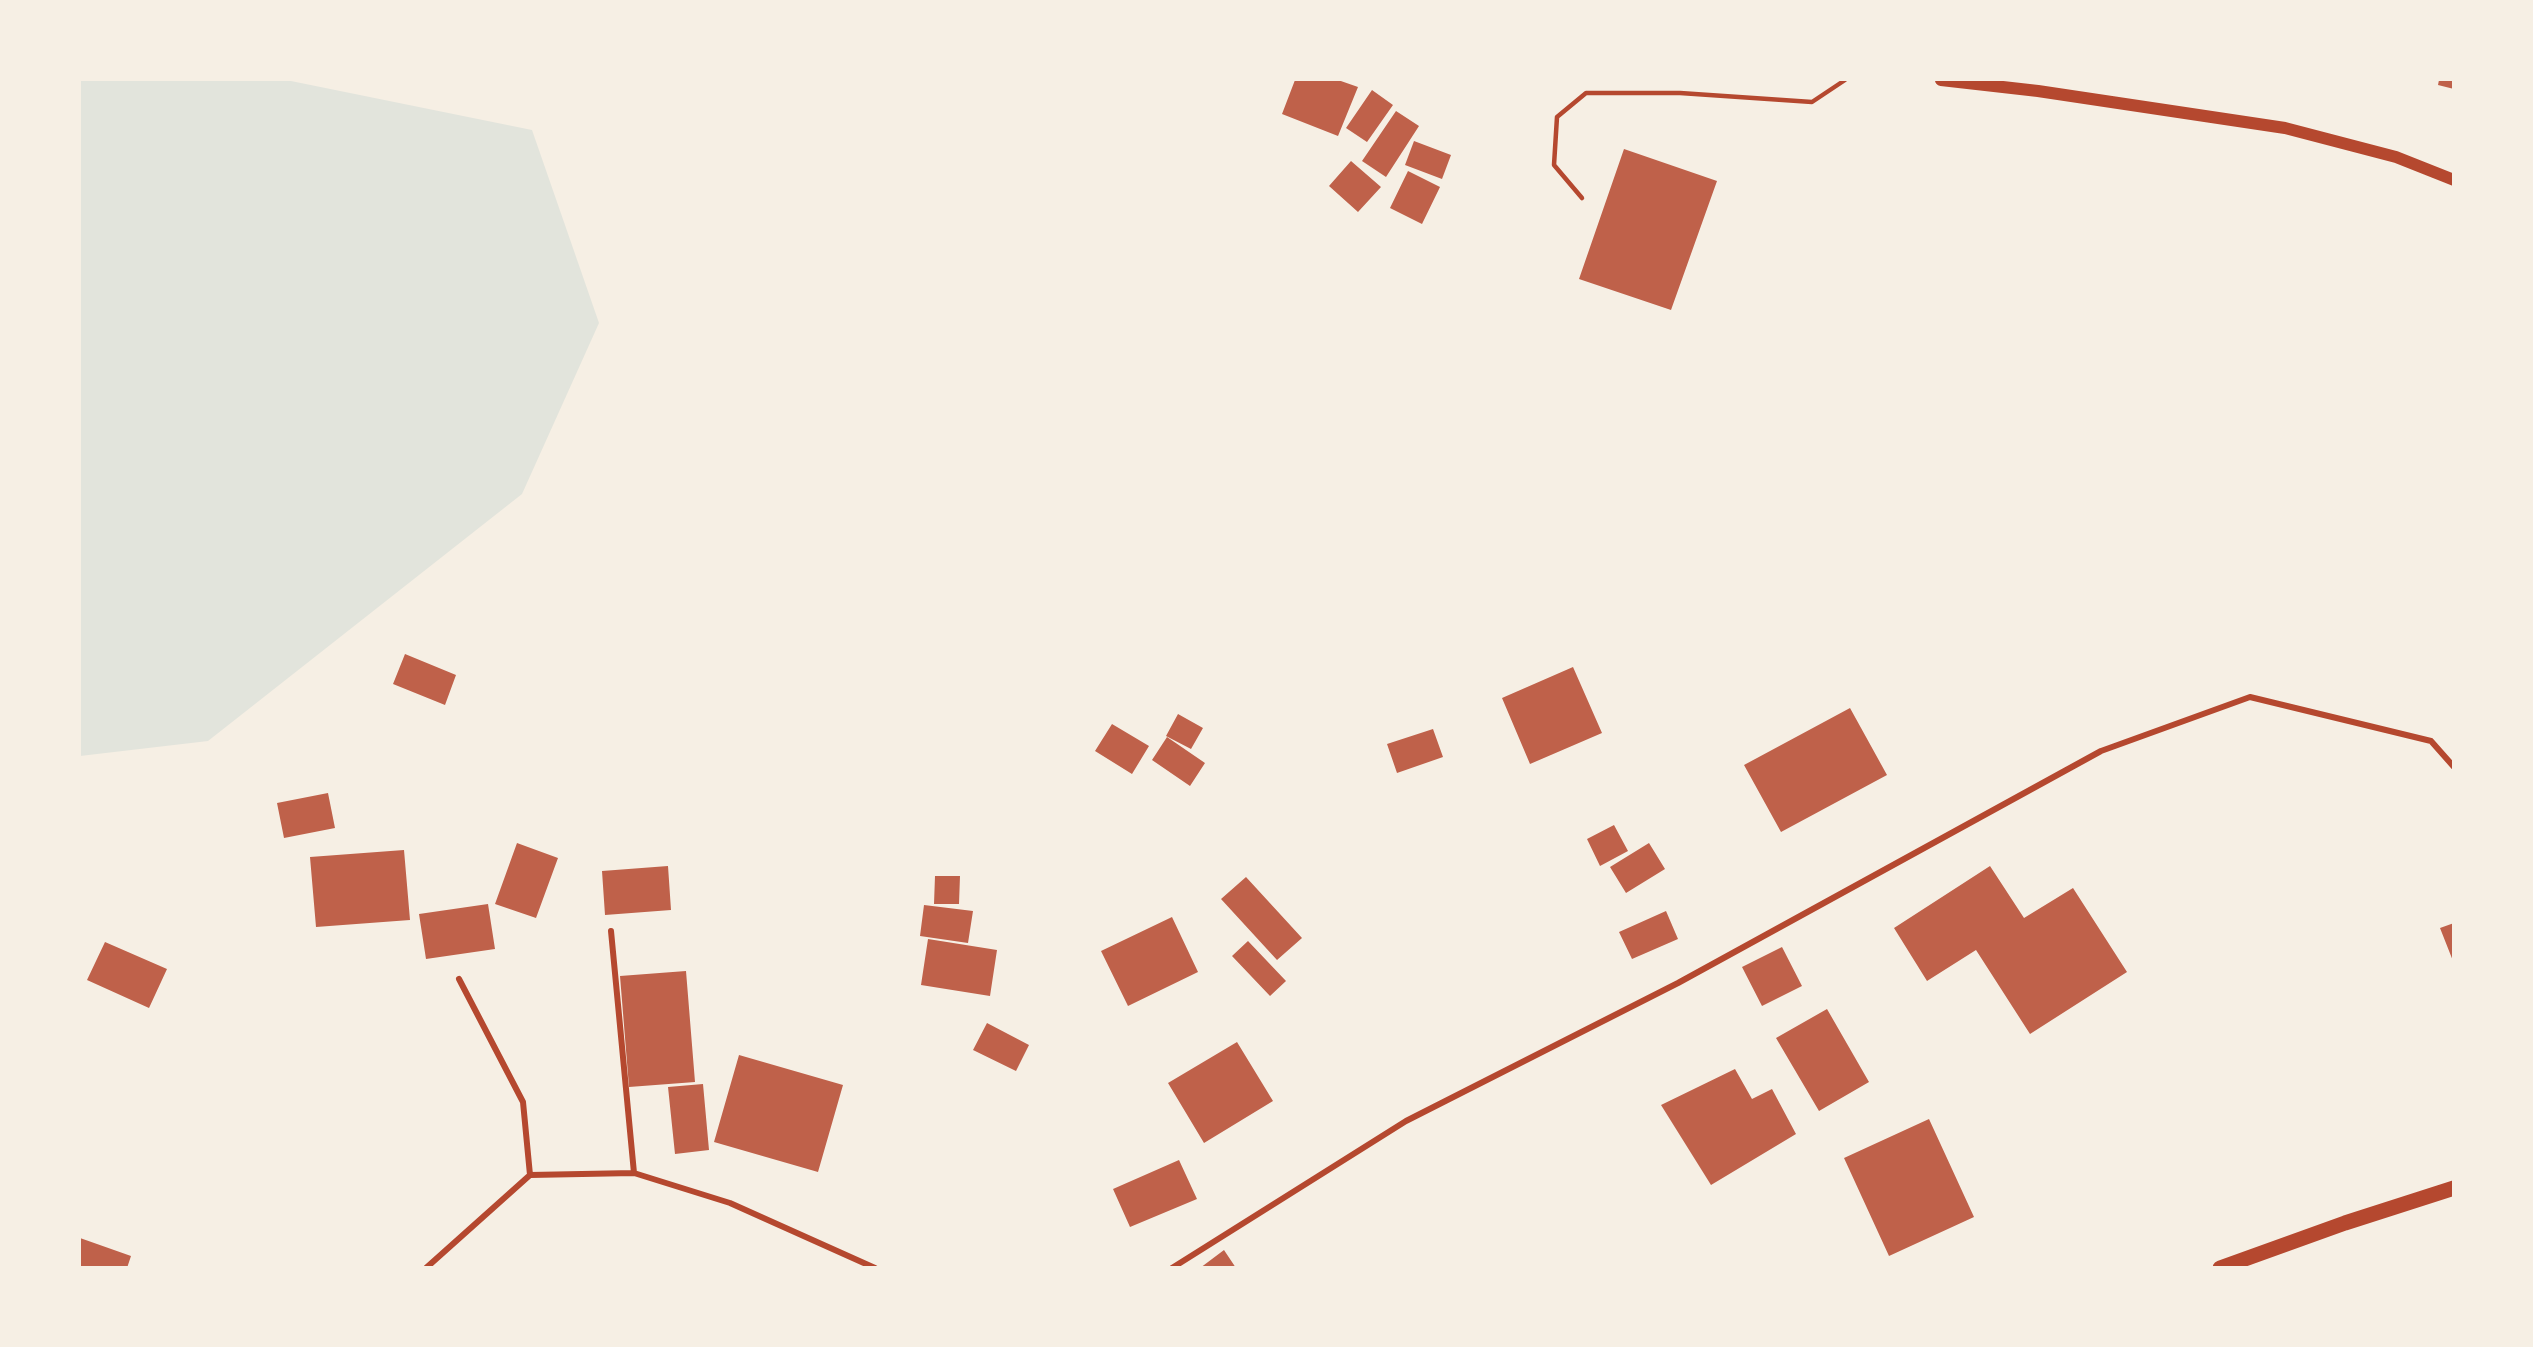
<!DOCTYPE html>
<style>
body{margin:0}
#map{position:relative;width:2533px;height:1347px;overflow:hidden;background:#f6efe4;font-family:"Nunito Sans",sans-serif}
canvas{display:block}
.frame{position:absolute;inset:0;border:81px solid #f6efe4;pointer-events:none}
</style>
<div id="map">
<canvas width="2533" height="1347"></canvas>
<div class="frame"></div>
</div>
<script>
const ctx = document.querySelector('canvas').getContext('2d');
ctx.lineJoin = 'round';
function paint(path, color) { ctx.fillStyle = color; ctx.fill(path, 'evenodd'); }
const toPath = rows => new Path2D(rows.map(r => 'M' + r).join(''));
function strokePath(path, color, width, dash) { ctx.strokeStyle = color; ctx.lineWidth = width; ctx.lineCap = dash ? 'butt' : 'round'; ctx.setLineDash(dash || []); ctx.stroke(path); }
const green = toPath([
 [80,80,286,80,532,130,599,323,522,494,208,741,80,756]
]);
const building = toPath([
 [1295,80,1338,80,1358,87,1338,136,1282,114],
 [2439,80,2454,80,2454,89,2438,85],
 [1372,90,1393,105,1367,142,1346,128],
 [1396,111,1419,126,1386,177,1362,161],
 [1414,141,1451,155,1442,179,1405,165],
 [1624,149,1717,181,1671,310,1579,279],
 [1351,161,1381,187,1358,212,1329,186],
 [1408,171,1440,187,1422,224,1390,208],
 [405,654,456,675,445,705,393,684],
 [1573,667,1602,733,1530,764,1502,698],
 [1850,708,1887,775,1781,832,1744,765],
 [1178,714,1203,728,1191,749,1166,736],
 [1112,724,1149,746,1132,774,1095,751],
 [1433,729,1443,757,1397,773,1387,744],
 [1167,737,1205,763,1190,786,1152,760],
 [328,793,335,828,284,838,277,803],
 [1614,825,1628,851,1600,866,1587,839],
 [517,843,558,858,536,918,495,904],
 [1649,843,1665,869,1626,893,1610,867],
 [404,850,410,920,316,927,310,857],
 [668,866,671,910,605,915,602,871],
 [1990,866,2024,918,2073,888,2127,972,2030,1034,1976,950,1927,981,1894,928],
 [935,876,960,876,959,904,934,904],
 [1246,877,1302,938,1277,960,1221,899],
 [488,904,495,949,426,959,419,914],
 [924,905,973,911,968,943,920,936],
 [1666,911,1678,939,1632,959,1619,932],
 [1172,917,1198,972,1128,1006,1101,951],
 [2454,923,2454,961,2453,961,2440,928],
 [928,939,997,950,990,996,921,985],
 [1248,941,1286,981,1270,996,1232,956],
 [105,942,167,969,149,1008,87,980],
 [1782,947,1802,986,1762,1006,1742,967],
 [686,971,695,1082,629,1087,620,976],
 [1827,1009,1869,1082,1819,1111,1776,1038],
 [987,1023,1029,1045,1016,1071,973,1050],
 [1237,1042,1273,1101,1204,1143,1168,1083],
 [739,1055,843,1085,818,1172,714,1142],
 [1735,1069,1752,1099,1772,1089,1796,1134,1711,1185,1661,1105],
 [703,1084,709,1150,675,1154,668,1087],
 [1929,1119,1974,1217,1889,1256,1844,1158],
 [1179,1160,1197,1199,1130,1227,1113,1189],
 [80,1238,131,1256,127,1268,80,1268],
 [1224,1250,1236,1268,1200,1268]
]);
const service = toPath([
 [1582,198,1554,165,1557,117,1586,93,1680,93,1812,102,1845,80]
]);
const minor = toPath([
 [611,931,634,1173],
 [459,979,523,1102,530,1175],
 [426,1268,530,1175,634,1173,730,1203,875,1268],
 [1172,1268,1406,1121,1678,983,2101,751,2250,697,2431,741,2454,767]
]);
const secondary = toPath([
 [1941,80,2038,91,2285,128,2396,157,2454,180]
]);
const primary = toPath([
 [2220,1268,2345,1223,2454,1188]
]);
paint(green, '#e2e4dc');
paint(building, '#bf614a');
strokePath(service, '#b5482f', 4.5);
strokePath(minor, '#b5482f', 6);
strokePath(secondary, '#b5482f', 12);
strokePath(primary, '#b5482f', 15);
</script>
